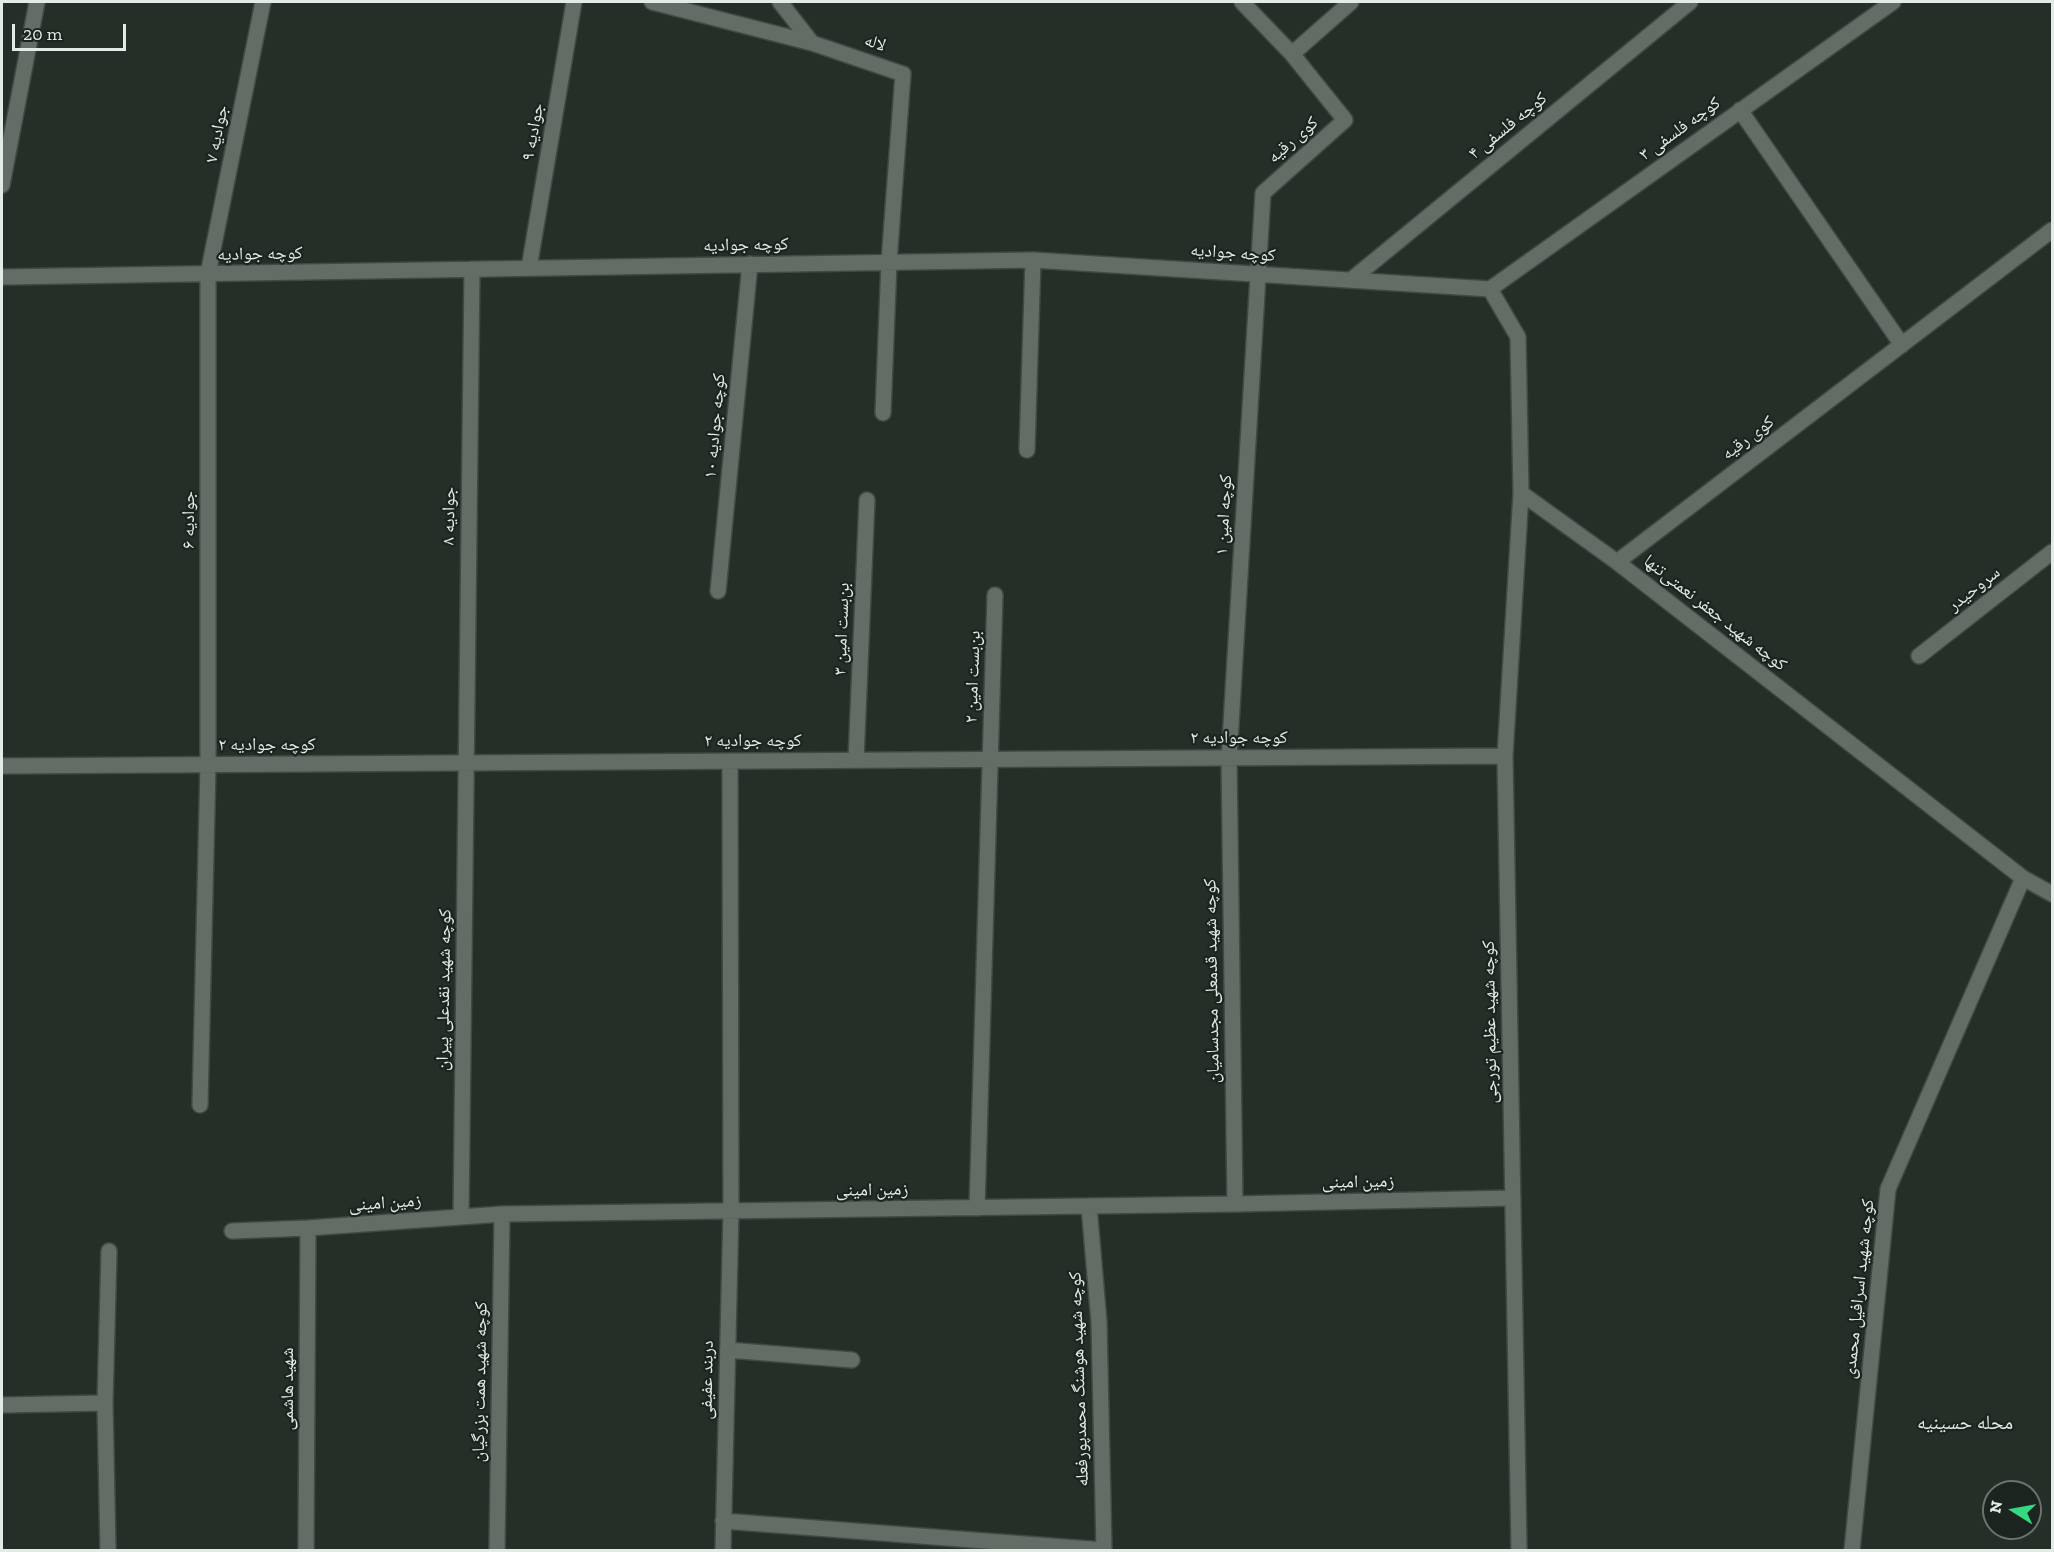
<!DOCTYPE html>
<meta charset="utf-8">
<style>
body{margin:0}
#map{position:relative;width:2054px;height:1552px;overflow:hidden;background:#262e28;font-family:"Zilla Slab",serif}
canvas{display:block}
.frame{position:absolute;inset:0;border:3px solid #e4eae6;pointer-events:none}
.north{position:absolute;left:1982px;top:1480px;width:60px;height:60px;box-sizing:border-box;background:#1c241f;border:2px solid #6c736f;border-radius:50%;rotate:281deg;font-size:16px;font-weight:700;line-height:24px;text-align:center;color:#e4eae6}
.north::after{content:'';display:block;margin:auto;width:21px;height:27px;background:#33d881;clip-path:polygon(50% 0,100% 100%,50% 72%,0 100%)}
.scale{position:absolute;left:12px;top:24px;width:114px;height:27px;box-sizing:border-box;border:3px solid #e4eae6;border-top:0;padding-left:8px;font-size:18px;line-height:21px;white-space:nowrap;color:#e4eae6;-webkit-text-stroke:4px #1c241f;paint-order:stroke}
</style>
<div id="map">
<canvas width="2054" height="1552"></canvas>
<div class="frame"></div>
<div class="north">N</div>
<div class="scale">20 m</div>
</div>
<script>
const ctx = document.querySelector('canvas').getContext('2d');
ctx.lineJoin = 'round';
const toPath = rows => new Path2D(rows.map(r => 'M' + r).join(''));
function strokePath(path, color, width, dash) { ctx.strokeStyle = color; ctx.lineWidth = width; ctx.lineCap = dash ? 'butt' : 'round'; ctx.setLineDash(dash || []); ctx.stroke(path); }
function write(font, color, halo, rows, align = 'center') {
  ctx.font = font + ' "Zilla Slab","Noto Naskh Arabic",serif'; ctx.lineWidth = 4.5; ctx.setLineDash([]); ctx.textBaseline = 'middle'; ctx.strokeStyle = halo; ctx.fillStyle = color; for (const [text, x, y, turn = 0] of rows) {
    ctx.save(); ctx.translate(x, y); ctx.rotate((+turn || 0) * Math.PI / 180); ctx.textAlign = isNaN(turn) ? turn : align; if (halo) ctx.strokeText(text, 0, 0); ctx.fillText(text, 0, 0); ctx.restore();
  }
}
const lane = toPath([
 [728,1350,852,1360]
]);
const street = toPath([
 [652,2,812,43,903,74,889,262,883,413],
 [780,2,812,43],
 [1292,54,1351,2],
 [1740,110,1902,345],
 [2,185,37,2],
 [529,268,574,2],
 [2,277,1033,260,1490,289],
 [1351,280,1690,2],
 [1490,289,1518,337,1521,493,1505,756,1519,1550],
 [1490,289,1893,2],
 [1027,450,1033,260],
 [1521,493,1617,562,2023,878,2052,894],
 [1617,562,2052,230],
 [718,591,750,264],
 [1919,656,2052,552],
 [856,760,867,500],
 [2,766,1505,756],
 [200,1105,208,765,208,274,263,2],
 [1235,1204,1229,758,1263,193,1345,120,1292,54,1242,2],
 [1089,1206,1099,1322,1104,1550],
 [977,1208,995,595],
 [461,1217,472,269],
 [232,1231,308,1228,502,1214,1235,1204,1513,1198],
 [2,1405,105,1403],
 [723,1521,1104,1550],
 [108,1550,105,1403,109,1251],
 [306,1550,308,1228],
 [497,1550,502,1214],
 [723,1550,731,1211,730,761],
 [1852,1550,1888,1189,2023,878]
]);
const streetNames = [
 ["لاله",875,43,19],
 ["کوچه فلسفی ۴",1508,126,-39],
 ["کوچه فلسفی ۳",1680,129,-36],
 ["جوادیه ۹",533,132,-80],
 ["جوادیه ۷",217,134,-79],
 ["کوی رقیه",1293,140,-41],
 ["کوچه جوادیه",746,245,-1],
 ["کوچه جوادیه",1233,253,4],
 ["کوچه جوادیه",260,254,-1],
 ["کوچه جوادیه ۱۰",715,426,-85],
 ["کوی رقیه",1748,438,-37],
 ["کوچه امین ۱",1224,515,-87],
 ["جوادیه ۸",449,516,-89],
 ["جوادیه ۶",189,520,-90],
 ["سروحیدر",1974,589,-38],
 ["کوچه شهید جعفر نعمتی‌تنها",1715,613,38],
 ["بن‌بست امین ۳",842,629,-88],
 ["بن‌بست امین ۲",973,677,-88],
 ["کوچه جوادیه ۲",1239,738],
 ["کوچه جوادیه ۲",753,741],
 ["کوچه جوادیه ۲",267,745],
 ["کوچه شهید قدمعلی مجدسامیان",1212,981,-91],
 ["کوچه شهید نقدعلی پیران",444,990,-89],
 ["کوچه شهید عظیم تورجی",1490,1022,-91],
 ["زمین امینی",1358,1182,-1],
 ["زمین امینی",872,1190,-1],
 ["زمین امینی",385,1203,-4],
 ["کوچه شهید اسرافیل محمدی",1859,1289,-84],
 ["کوچه شهید هوشنگ محمدپورفعله",1079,1379,-92],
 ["دربند عفیفی",707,1380,-89],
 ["کوچه شهید همت بزرگیان",480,1382,-89],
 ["شهید هاشمی",288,1389,-90]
];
const neighbourhoodNames = [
 ["محله حسینیه",1965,1423]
];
strokePath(lane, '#424944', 18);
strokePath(street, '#424944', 18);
strokePath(lane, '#636c65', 15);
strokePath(street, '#636c65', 15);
write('18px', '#e4eae6', '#1c241f', streetNames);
write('20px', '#e4eae6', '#1c241f', neighbourhoodNames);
</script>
